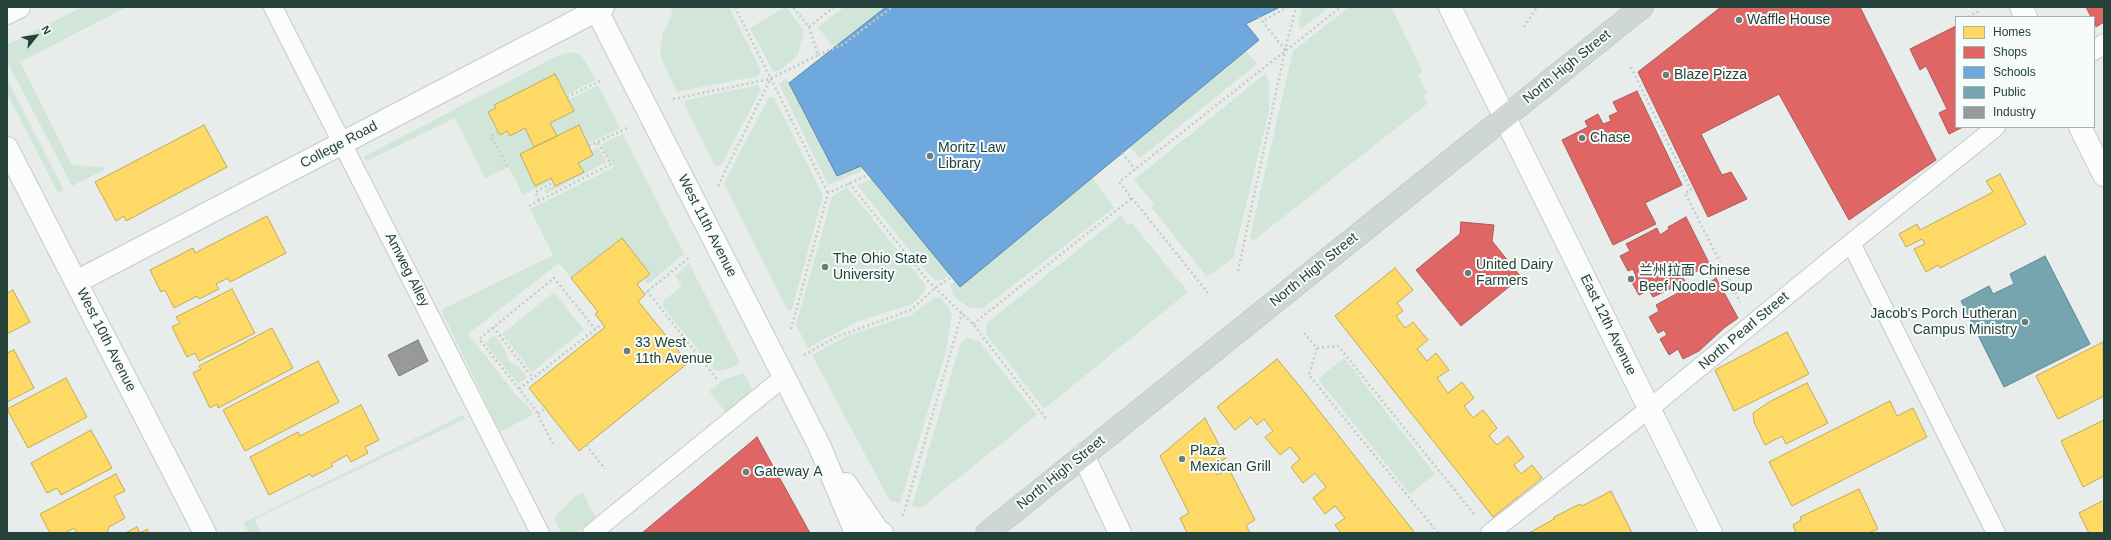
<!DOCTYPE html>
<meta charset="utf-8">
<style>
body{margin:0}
#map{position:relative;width:2111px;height:540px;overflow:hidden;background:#e8edeb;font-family:Helvetica,sans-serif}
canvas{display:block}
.frame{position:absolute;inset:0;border:8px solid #24423a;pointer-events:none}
.legend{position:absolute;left:1955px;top:16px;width:140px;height:112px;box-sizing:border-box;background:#f7fbf9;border:1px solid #a3b1ad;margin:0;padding:5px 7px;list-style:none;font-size:12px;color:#24423a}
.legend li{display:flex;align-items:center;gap:8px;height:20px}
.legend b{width:20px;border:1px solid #a3b1ad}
.north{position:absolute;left:16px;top:16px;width:40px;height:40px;-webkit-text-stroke:3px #f7fbf9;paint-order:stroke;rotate:60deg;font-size:11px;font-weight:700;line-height:16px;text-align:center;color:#24423a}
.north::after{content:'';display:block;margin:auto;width:14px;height:18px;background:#24423a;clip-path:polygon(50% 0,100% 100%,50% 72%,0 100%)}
</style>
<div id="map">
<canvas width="2111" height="540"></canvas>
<div class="frame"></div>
<ul class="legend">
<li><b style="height:11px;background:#ffd966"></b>Homes</li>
<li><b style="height:11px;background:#e06666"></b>Shops</li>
<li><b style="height:11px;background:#6fa8dc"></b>Schools</li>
<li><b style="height:11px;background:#76a5af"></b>Public</li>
<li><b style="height:11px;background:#999"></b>Industry</li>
</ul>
<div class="north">N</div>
</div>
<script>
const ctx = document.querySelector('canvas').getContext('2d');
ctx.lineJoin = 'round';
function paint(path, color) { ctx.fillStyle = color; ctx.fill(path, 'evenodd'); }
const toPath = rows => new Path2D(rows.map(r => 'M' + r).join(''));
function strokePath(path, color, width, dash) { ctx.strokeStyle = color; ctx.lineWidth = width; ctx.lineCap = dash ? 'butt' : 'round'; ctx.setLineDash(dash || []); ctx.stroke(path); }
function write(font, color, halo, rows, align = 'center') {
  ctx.font = font + ' Helvetica,"Noto Sans SC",sans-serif'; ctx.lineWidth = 4; ctx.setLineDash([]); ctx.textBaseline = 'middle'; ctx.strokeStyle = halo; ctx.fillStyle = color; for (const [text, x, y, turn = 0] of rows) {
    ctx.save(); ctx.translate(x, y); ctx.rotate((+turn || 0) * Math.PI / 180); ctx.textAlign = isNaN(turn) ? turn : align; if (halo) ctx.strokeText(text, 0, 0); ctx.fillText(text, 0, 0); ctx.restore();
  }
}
const green = toPath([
 [83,7,127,7,20,62,72,165,103,167,104,170,72,186,7,61,7,45],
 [673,7,729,7,761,70,758,76,677,92,662,61,660,51,663,32,673,13,670,10],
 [786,7,804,31,798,55,779,71,773,71,750,28],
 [844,7,886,7,834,48,818,27],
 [1302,7,1329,7,1301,29,1298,24],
 [1349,7,1391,7,1423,72,1418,75,1427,93,1423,95,1427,104,1253,241,1250,237,1293,51],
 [1246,51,1257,64,1140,158,1130,147],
 [570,52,579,54,584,59,596,80,566,95,555,74,494,104,496,108,488,112,500,135,507,131,510,136,525,128,534,147,520,154,535,185,551,178,553,180,523,195,509,167,485,178,455,118,367,161,363,157,559,55],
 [1266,73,1269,84,1269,111,1233,258,1207,277,1151,207,1154,204,1134,180],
 [787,78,789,83,864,170,828,185,779,84],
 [7,79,64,190,58,193,7,93],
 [598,85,620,128,588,144,579,125,557,136,550,123,574,111,569,100],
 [758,85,761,90,721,165,715,166,684,104,687,100],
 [769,97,774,97,823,196,792,309,788,311,724,183],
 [623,134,684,254,648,284,644,279,650,273,621,238,571,278,559,263,468,334,518,397,532,411,533,415,500,432,441,310,553,255,530,209,614,167,600,145],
 [598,148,607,162,546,194,544,190,584,172,578,163,593,155,591,151],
 [1092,177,1114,208,982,309,968,307,954,297,950,285],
 [872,179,950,274,942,280,936,280,930,276,857,185],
 [847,187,924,283,926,288,920,297,913,304,856,322,808,348,796,325,832,197],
 [1121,215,1128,225,1132,223,1188,292,1044,409,986,334,987,323],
 [689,263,740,363,728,369,719,371,714,369,663,307,664,300,682,286,675,276],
 [554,292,584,330,532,372,502,334],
 [935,297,941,298,950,309,952,317,945,355,900,503,890,501,812,355,849,335,911,315],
 [494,335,504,348,509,362,517,365,527,377,518,384,485,343],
 [967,338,979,341,1037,415,921,508,912,506,959,348,962,341],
 [1344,358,1435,474,1410,494,1318,379],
 [744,373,754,393,727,414,709,391,723,380],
 [463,415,465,419,254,519,261,533,249,533,243,523],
 [583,493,596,518,576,533,561,533,554,518,574,497]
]);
const homes = toPath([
 [555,74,574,111,550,123,557,136,534,147,525,128,510,136,507,131,500,135,488,112,496,108,494,105,555,74],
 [204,125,227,167,126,221,124,216,116,221,95,182,204,125],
 [579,125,593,155,578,163,584,172,555,186,551,178,535,186,520,154,579,125],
 [2000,174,2026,224,1940,268,1938,265,1926,272,1914,249,1925,244,1922,239,1906,247,1899,234,1917,224,1920,230,1993,192,1986,181,2000,174],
 [267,216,286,253,230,282,228,278,216,284,219,289,199,299,197,296,174,308,165,290,161,292,150,270,193,248,195,253,267,216],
 [622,238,650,274,637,284,645,295,638,301,688,363,579,451,529,388,605,327,595,314,598,312,571,278,622,238],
 [1395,268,1413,290,1397,303,1403,311,1396,316,1405,328,1413,322,1428,340,1417,349,1427,361,1436,353,1449,370,1437,378,1448,393,1462,382,1474,398,1464,406,1473,418,1483,410,1497,428,1489,436,1497,445,1508,436,1524,457,1514,465,1521,474,1532,465,1542,478,1493,517,1335,316,1395,268],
 [232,289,255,333,199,361,195,353,187,357,172,327,180,323,176,317,232,289],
 [13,290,30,322,7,334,7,293,13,290],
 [272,328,293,368,218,408,217,404,210,408,193,373,201,369,199,366,272,328],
 [1787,332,1809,374,1734,411,1715,370,1787,332],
 [2103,342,2104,396,2058,419,2036,376,2103,342],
 [14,350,34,388,7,402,7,353,14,350],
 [1277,359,1302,389,1415,533,1341,533,1335,525,1345,518,1335,506,1325,514,1313,498,1326,487,1315,473,1303,483,1291,467,1300,459,1290,447,1280,455,1265,437,1273,431,1264,419,1257,425,1251,417,1235,430,1217,407,1277,359],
 [318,361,339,402,245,451,223,410,318,361],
 [66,378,87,417,28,448,7,409,66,378],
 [1807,383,1828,423,1786,444,1782,436,1765,445,1754,422,1753,413,1769,402,1807,383],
 [1890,401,1897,416,1913,408,1927,437,1792,506,1769,462,1890,401],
 [361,405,379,440,365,447,368,453,351,462,347,455,331,464,333,466,312,477,310,474,269,495,250,457,298,432,300,436,361,405],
 [1205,418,1226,458,1212,466,1217,475,1229,469,1255,520,1246,525,1250,533,1187,533,1180,518,1189,513,1160,456,1205,418],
 [2104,420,2104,476,2083,487,2061,441,2104,420],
 [91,430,112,468,61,495,57,488,47,493,31,463,91,430],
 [116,474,125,491,114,496,125,518,109,527,107,533,77,533,74,528,65,533,50,533,40,514,116,474],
 [1859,489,1878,529,1868,533,1796,533,1793,525,1801,520,1800,517,1859,489],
 [1611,491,1632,533,1529,533,1554,519,1554,517,1580,504,1582,506,1611,491],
 [2104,500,2104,533,2089,533,2079,513,2104,500],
 [137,527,140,533,147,529,149,533,125,533,137,527]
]);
const shops = toPath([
 [1721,7,1860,7,1936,160,1849,220,1779,94,1701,134,1722,175,1731,172,1747,199,1708,217,1638,72,1721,7],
 [2086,7,2104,7,2104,22,2096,27,2094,17,2091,17,2086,7],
 [1956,26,1956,127,1963,127,1949,134,1939,113,1947,109,1926,66,1920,70,1910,49,1956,26],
 [1637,91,1682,185,1645,203,1656,224,1613,245,1562,140,1588,127,1585,121,1598,114,1603,124,1611,121,1609,116,1618,112,1613,102,1637,91],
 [1686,217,1710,265,1691,274,1690,272,1682,275,1685,282,1653,297,1649,290,1639,295,1630,279,1636,276,1633,269,1628,271,1620,256,1630,251,1626,244,1657,228,1660,235,1669,229,1668,227,1686,217],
 [1461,222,1494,225,1492,241,1521,277,1461,326,1416,270,1460,234,1461,222],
 [1716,278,1738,318,1724,328,1699,351,1683,359,1678,349,1669,355,1660,339,1667,335,1664,330,1658,333,1649,317,1659,311,1656,305,1687,288,1691,295,1716,278],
 [757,437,810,533,642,533,757,437]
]);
const schools = toPath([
 [886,7,1280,7,1246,24,1259,40,960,287,861,166,837,176,789,83,886,7]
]);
const public = toPath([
 [2045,256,2090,344,2004,387,1961,301,1989,286,1993,294,2014,284,2010,274,2045,256]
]);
const industry = toPath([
 [418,340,428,361,399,376,388,355,418,340]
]);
const path = toPath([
 [735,7,828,193],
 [1259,17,1262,21],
 [1968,17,1981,10],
 [809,27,834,7],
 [1524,27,1537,7],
 [1285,50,1262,21,1288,7],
 [818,55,844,44,892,7],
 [1631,67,1691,190,1685,193,1740,302],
 [567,97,602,80],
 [673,99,770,79,818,55,809,27,793,7],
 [498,132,491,136,508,167],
 [589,146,627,128],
 [1122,153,1135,169],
 [849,183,929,282,973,324,1047,420],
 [718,186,770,80],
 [539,200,535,192,554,182],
 [529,206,611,164,597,142],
 [1238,271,1285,50,1296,7],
 [647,291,717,379],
 [1208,293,1119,182,1341,7],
 [644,294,690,257],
 [973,324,1132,198],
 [493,327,533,378],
 [791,329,828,193,868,175],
 [1304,333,1317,348,1338,346,1474,514],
 [1317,348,1309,375,1438,533],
 [804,355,836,337,911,310,935,288,952,277],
 [519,389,602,324],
 [538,414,545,408],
 [553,444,535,409,479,339,554,278,595,329],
 [586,445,605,469],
 [903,516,962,313]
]);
const service = toPath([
 [273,7,540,533],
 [2094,51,2104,43],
 [1851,243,1996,533],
 [592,533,784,377],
 [1490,533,1649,409,1851,243,1996,127]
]);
const minor = toPath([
 [595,7,819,445,856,533],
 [1450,7,1711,533],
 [2021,7,2026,17],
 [7,13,19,7],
 [2080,127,2104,175],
 [7,148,205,533],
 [76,282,603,7],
 [1083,455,1120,533],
 [846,484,878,531,882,533]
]);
const primary = toPath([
 [987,533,1642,7]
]);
const markers = [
 [1739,20,4,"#697e78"],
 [1666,75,4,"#697e78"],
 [1582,138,4,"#697e78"],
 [930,156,4,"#697e78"],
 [825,267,4,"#697e78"],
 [1468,273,4,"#697e78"],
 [1631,279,4,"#697e78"],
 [2025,322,4,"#697e78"],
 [627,351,4,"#697e78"],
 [1182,459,4,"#697e78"],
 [746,472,4,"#697e78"]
];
const poiNames = [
 ["Waffle House",1747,20],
 ["Blaze Pizza",1674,75],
 ["Chase",1590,138],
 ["Moritz Law",938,148],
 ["Library",938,164],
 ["The Ohio State",833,259],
 ["University",833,275],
 ["United Dairy",1476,265],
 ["Farmers",1476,281],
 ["兰州拉面 Chinese",1639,271],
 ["Beef Noodle Soup",1639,287],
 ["Jacob's Porch Lutheran",2017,314,"right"],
 ["Campus Ministry",2017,330,"right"],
 ["33 West",635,343],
 ["11th Avenue",635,359],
 ["Plaza",1190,451],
 ["Mexican Grill",1190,467],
 ["Gateway A",754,472]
];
const streetNames = [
 ["North High Street",1567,67,-39],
 ["College Road",339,145,-28],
 ["West 11th Avenue",707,226,63],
 ["Amweg Alley",407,270,63],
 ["North High Street",1314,270,-39],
 ["East 12th Avenue",1608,325,64],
 ["North Pearl Street",1744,331,-40],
 ["West 10th Avenue",106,340,63],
 ["North High Street",1061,473,-39]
];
paint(green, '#d1e6d8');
paint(homes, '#ffd966');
strokePath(homes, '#bdac59', 1);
paint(shops, '#e06666');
strokePath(shops, '#a85b59', 1);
paint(schools, '#6fa8dc');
strokePath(schools, '#5889ab', 1);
paint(public, '#76a5af');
strokePath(public, '#5d878c', 1);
paint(industry, '#999');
strokePath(industry, '#767f7c', 1);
strokePath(service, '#c5cac8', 20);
strokePath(minor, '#c5cac8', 24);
strokePath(primary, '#c3ccc9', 24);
strokePath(path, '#c3ccca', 2.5, [2, 3]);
strokePath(service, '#fcfcfc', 18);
strokePath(minor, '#fcfcfc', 22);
strokePath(primary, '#cfd7d5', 22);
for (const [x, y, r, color] of markers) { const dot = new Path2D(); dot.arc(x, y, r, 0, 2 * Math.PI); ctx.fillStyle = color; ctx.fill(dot); strokePath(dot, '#f7fbf9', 1.5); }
write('14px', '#24423a', '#f7fbf9', poiNames, 'left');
write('14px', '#24423a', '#f7fbf9', streetNames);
</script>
